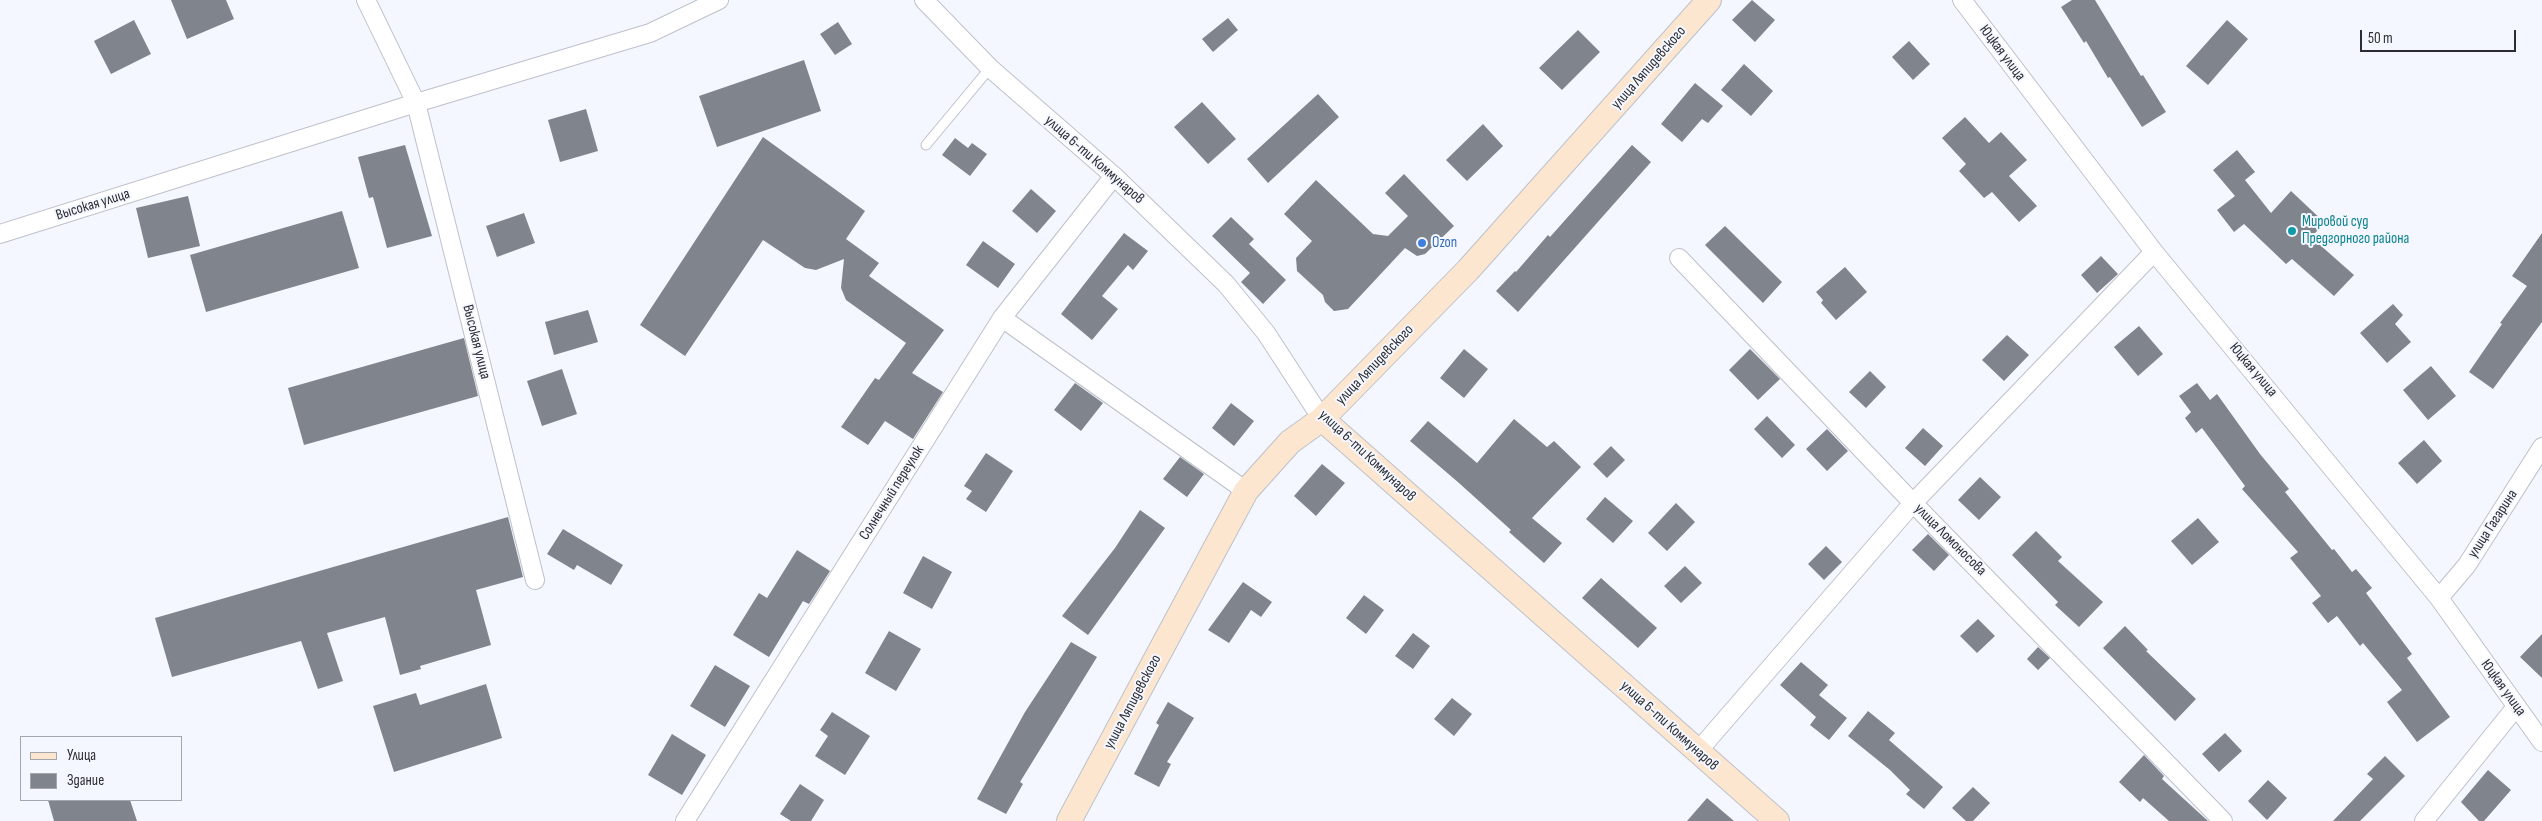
<!DOCTYPE html>
<meta charset="utf-8">
<style>
body{margin:0}
#map{position:relative;width:2542px;height:821px;overflow:hidden;background:#f4f7ff;font-family:"Sofia Sans Condensed",sans-serif}
canvas{display:block}
.legend{position:absolute;left:20px;top:736px;width:162px;height:65px;box-sizing:border-box;background:#f4f7ff;border:1px solid #a4a6ac;margin:0;padding:6px 9px;list-style:none;font-size:15px;color:#2b2d30}
.legend li{display:flex;align-items:center;gap:10px;height:25px}
.legend b{width:25px;border:1px solid #a4a6ac}
.scale{position:absolute;left:2360px;top:30px;width:156px;height:22px;box-sizing:border-box;border:2px solid #2b2d30;border-top:0;padding-left:6px;font-size:15px;line-height:18px;white-space:nowrap;color:#2b2d30;-webkit-text-stroke:4px #f4f7ff;paint-order:stroke}
</style>
<div id="map">
<canvas width="2542" height="821"></canvas>
<ul class="legend">
<li><b style="height:6px;background:#fce6d0"></b>Улица</li>
<li><b style="height:14px;background:#80848c"></b>Здание</li>
</ul>
<div class="scale">50 m</div>
</div>
<script>
const ctx = document.querySelector('canvas').getContext('2d');
ctx.lineJoin = 'round';
function paint(path, color) { ctx.fillStyle = color; ctx.fill(path, 'evenodd'); }
const toPath = rows => new Path2D(rows.map(r => 'M' + r).join(''));
function strokePath(path, color, width, dash) { ctx.strokeStyle = color; ctx.lineWidth = width; ctx.lineCap = dash ? 'butt' : 'round'; ctx.setLineDash(dash || []); ctx.stroke(path); }
function write(font, color, halo, rows, align = 'center') {
  ctx.font = font + ' "Sofia Sans Condensed",sans-serif'; ctx.lineWidth = 4; ctx.setLineDash([]); ctx.textBaseline = 'middle'; ctx.strokeStyle = halo; ctx.fillStyle = color; for (const [text, x, y, turn = 0] of rows) {
    ctx.save(); ctx.translate(x, y); ctx.rotate((+turn || 0) * Math.PI / 180); ctx.textAlign = isNaN(turn) ? turn : align; if (halo) ctx.strokeText(text, 0, 0); ctx.fillText(text, 0, 0); ctx.restore();
  }
}
const building = toPath([
 [171,0,226,0,234,19,187,39],
 [1752,0,1775,20,1755,42,1732,20],
 [2072,0,2095,0,2141,76,2143,75,2166,112,2142,127,2110,77,2108,78,2086,41,2084,43,2061,7],
 [1228,18,1238,30,1213,52,1202,39],
 [134,20,151,54,111,74,94,41],
 [2227,20,2248,39,2208,85,2186,66],
 [838,22,852,44,835,55,820,34],
 [1578,30,1600,52,1562,90,1539,68],
 [1909,41,1930,64,1913,80,1892,57],
 [804,60,821,111,717,147,699,96],
 [1744,64,1773,91,1751,116,1721,90],
 [1695,83,1723,106,1708,123,1702,119,1682,142,1661,124],
 [1318,94,1339,117,1268,183,1247,159],
 [1202,102,1236,139,1208,164,1174,127],
 [586,109,598,151,560,162,548,120],
 [1965,117,1989,143,2001,132,2027,160,2009,176,2037,206,2019,222,1992,192,1984,198,1959,171,1966,164,1942,138],
 [1483,124,1503,146,1467,181,1446,160],
 [763,137,865,211,846,239,879,263,869,276,944,330,912,373,943,392,913,439,885,421,868,445,841,427,875,378,879,380,906,343,846,300,841,288,844,259,816,270,805,268,763,240,685,356,640,325],
 [955,138,968,148,972,143,987,154,970,176,942,155],
 [405,145,432,236,387,248,373,197,369,198,358,157],
 [1632,145,1651,162,1518,312,1496,291,1515,271,1516,272,1548,235,1550,237],
 [2237,150,2255,172,2245,180,2271,213,2291,191,2325,223,2311,237,2354,275,2334,296,2292,259,2286,264,2244,224,2234,232,2217,210,2235,196,2213,170],
 [1404,174,1454,226,1425,254,1417,256,1405,248,1348,309,1334,311,1325,302,1323,295,1297,271,1296,258,1312,241,1284,214,1316,180,1373,234,1388,236,1408,216,1385,193],
 [1031,189,1056,211,1037,233,1012,211],
 [188,196,200,246,148,258,136,208],
 [342,211,359,268,206,312,190,255],
 [524,213,535,243,497,257,486,226],
 [1231,217,1254,239,1249,244,1286,280,1263,304,1241,282,1250,273,1212,236],
 [1725,226,1782,282,1763,303,1705,245],
 [1124,233,1148,251,1133,270,1128,265,1102,296,1118,309,1092,340,1061,314],
 [2542,233,2542,322,2493,389,2469,372,2502,324,2500,323,2527,286,2512,276],
 [983,241,1015,264,998,288,966,265],
 [2101,256,2118,274,2097,293,2081,275],
 [1845,267,1867,292,1836,320,1821,303,1823,300,1816,292],
 [2393,304,2403,315,2395,324,2411,342,2387,363,2360,333],
 [588,310,598,342,554,355,545,322],
 [2139,326,2163,354,2138,376,2114,347],
 [2007,335,2029,355,2004,381,1982,360],
 [464,338,478,396,304,445,288,388],
 [1464,349,1488,369,1464,398,1440,378],
 [1750,349,1780,379,1758,400,1729,370],
 [2431,366,2456,396,2428,420,2403,390],
 [562,369,577,414,542,426,527,381],
 [1870,371,1886,387,1866,408,1849,392],
 [1075,383,1103,403,1081,431,1054,410],
 [2197,383,2210,400,2217,394,2260,454,2289,489,2285,492,2332,550,2334,549,2352,572,2356,569,2372,588,2366,593,2412,654,2407,658,2450,717,2417,742,2387,702,2402,690,2363,643,2360,646,2337,616,2328,623,2312,603,2321,596,2290,558,2298,552,2242,489,2245,486,2202,428,2196,433,2185,418,2191,412,2179,396],
 [1231,403,1254,421,1234,446,1212,428],
 [1767,416,1795,445,1782,458,1754,429],
 [1514,419,1547,447,1554,441,1581,467,1532,518,1562,543,1544,563,1509,532,1511,530,1459,483,1410,441,1428,421,1477,463],
 [1923,428,1943,446,1925,466,1905,448],
 [1827,429,1848,451,1827,471,1806,449],
 [2424,440,2442,461,2417,484,2398,463],
 [1611,446,1625,460,1607,478,1593,464],
 [986,453,1013,471,986,512,966,499,972,491,964,486],
 [1180,457,1204,474,1187,497,1163,479],
 [1322,464,1345,483,1316,516,1294,496],
 [1980,477,2001,497,1979,520,1958,500],
 [1605,497,1633,521,1613,543,1586,519],
 [1676,503,1695,522,1667,551,1648,533],
 [1140,510,1165,528,1088,635,1062,616,1115,548],
 [508,517,523,577,476,590,491,645,420,666,421,669,400,675,385,617,327,633,343,681,318,689,301,641,172,677,155,618],
 [2198,518,2219,542,2192,565,2171,541],
 [563,529,623,565,611,585,577,565,574,570,547,554],
 [2036,531,2062,557,2058,561,2103,602,2079,627,2055,605,2058,602,2012,555],
 [1928,534,1949,555,1934,571,1912,550],
 [1826,546,1842,562,1824,580,1808,564],
 [797,550,830,571,809,604,803,601,769,657,733,635,759,593,767,598],
 [923,556,952,572,932,609,903,593],
 [1685,566,1702,583,1681,603,1664,586],
 [1601,578,1657,628,1638,648,1582,598],
 [1243,582,1272,602,1261,617,1251,610,1229,643,1208,630],
 [1364,595,1384,610,1366,634,1346,618],
 [1978,619,1995,636,1977,653,1960,636],
 [2125,626,2148,650,2146,651,2196,699,2175,721,2103,648],
 [889,631,921,649,896,691,865,673],
 [1413,633,1430,646,1413,669,1395,656],
 [2542,634,2542,678,2520,657],
 [1071,642,1097,657,1020,782,1023,784,1006,814,977,799,1025,712],
 [2038,647,2050,658,2038,670,2027,659],
 [1801,662,1828,685,1819,695,1847,718,1829,740,1810,725,1816,717,1780,685],
 [715,665,750,686,725,727,690,706],
 [486,684,502,738,394,772,373,706,416,693,420,705],
 [1452,698,1472,714,1454,736,1434,719],
 [1168,702,1194,718,1167,762,1171,764,1159,787,1134,774,1159,725,1156,723],
 [1868,711,1895,733,1889,740,1943,787,1924,809,1906,794,1910,790,1890,770,1848,736],
 [832,712,870,736,845,775,815,756,828,736,820,730],
 [2225,733,2242,751,2219,772,2202,754],
 [672,734,706,755,682,795,648,775],
 [2144,755,2164,776,2162,779,2208,821,2169,821,2143,798,2140,802,2119,782],
 [2385,756,2405,776,2360,821,2333,821,2373,779,2367,774],
 [2488,770,2511,790,2484,821,2479,821,2461,802],
 [2268,780,2287,798,2267,820,2248,801],
 [800,784,824,800,811,821,791,821,780,814],
 [1973,787,1990,803,1973,821,1966,821,1952,808],
 [1707,798,1734,821,1687,821],
 [48,800,130,800,137,821,54,821]
]);
const lane = toPath([
 [926,145,990,68]
]);
const street = toPath([
 [366,0,416,103,535,580],
 [924,0,990,68,1114,176,1226,284,1266,333,1322,419],
 [1962,0,2154,252,2439,598,2542,742],
 [0,234,416,103,650,33,719,0],
 [1679,258,1913,503,2223,821],
 [1002,318,1246,491],
 [2439,598,2467,565,2542,447],
 [1698,751,1913,503,2154,252],
 [685,821,1002,318,1114,176],
 [2424,821,2516,707]
]);
const secondary = toPath([
 [1322,419,1777,821],
 [1069,821,1246,491,1290,442,1322,419,1468,270,1709,0]
]);
const markers = [
 [2292,231,5,"#0f9aa8"],
 [1422,243,5,"#3f7fe0"]
];
const streetNames = [
 ["Юцкая улица",2002,53,53],
 ["улица Ляпидевского",1649,68,-49],
 ["улица 6-ти Коммунаров",1094,160,41],
 ["Высокая улица",93,205,-17],
 ["Высокая улица",476,342,76],
 ["улица Ляпидевского",1375,365,-46],
 ["Юцкая улица",2253,370,50],
 ["улица 6-ти Коммунаров",1367,456,43],
 ["Солнечный переулок",892,493,-58],
 ["улица Гагарина",2493,524,-57],
 ["улица Ломоносова",1950,540,45],
 ["Юцкая улица",2503,688,54],
 ["улица Ляпидевского",1133,702,-62],
 ["улица 6-ти Коммунаров",1669,726,42]
];
const cultureNames = [
 ["Мировой суд",2302,222],
 ["Предгорного района",2302,239]
];
const shopNames = [
 ["Ozon",1432,243]
];
paint(building, '#80848c');
strokePath(lane, '#bdc1ca', 11);
strokePath(street, '#bdc1ca', 20);
strokePath(secondary, '#bdc1ca', 26);
strokePath(lane, '#fff', 9);
strokePath(street, '#fff', 18);
strokePath(secondary, '#fce6d0', 24);
for (const [x, y, r, color] of markers) { const dot = new Path2D(); dot.arc(x, y, r, 0, 2 * Math.PI); ctx.fillStyle = color; ctx.fill(dot); strokePath(dot, '#f4f7ff', 2); }
write('15px', '#2b2d30', '#f4f7ff', streetNames);
write('15px', '#0d838f', '#f4f7ff', cultureNames, 'left');
write('15px', '#366cbe', '#f4f7ff', shopNames, 'left');
</script>
